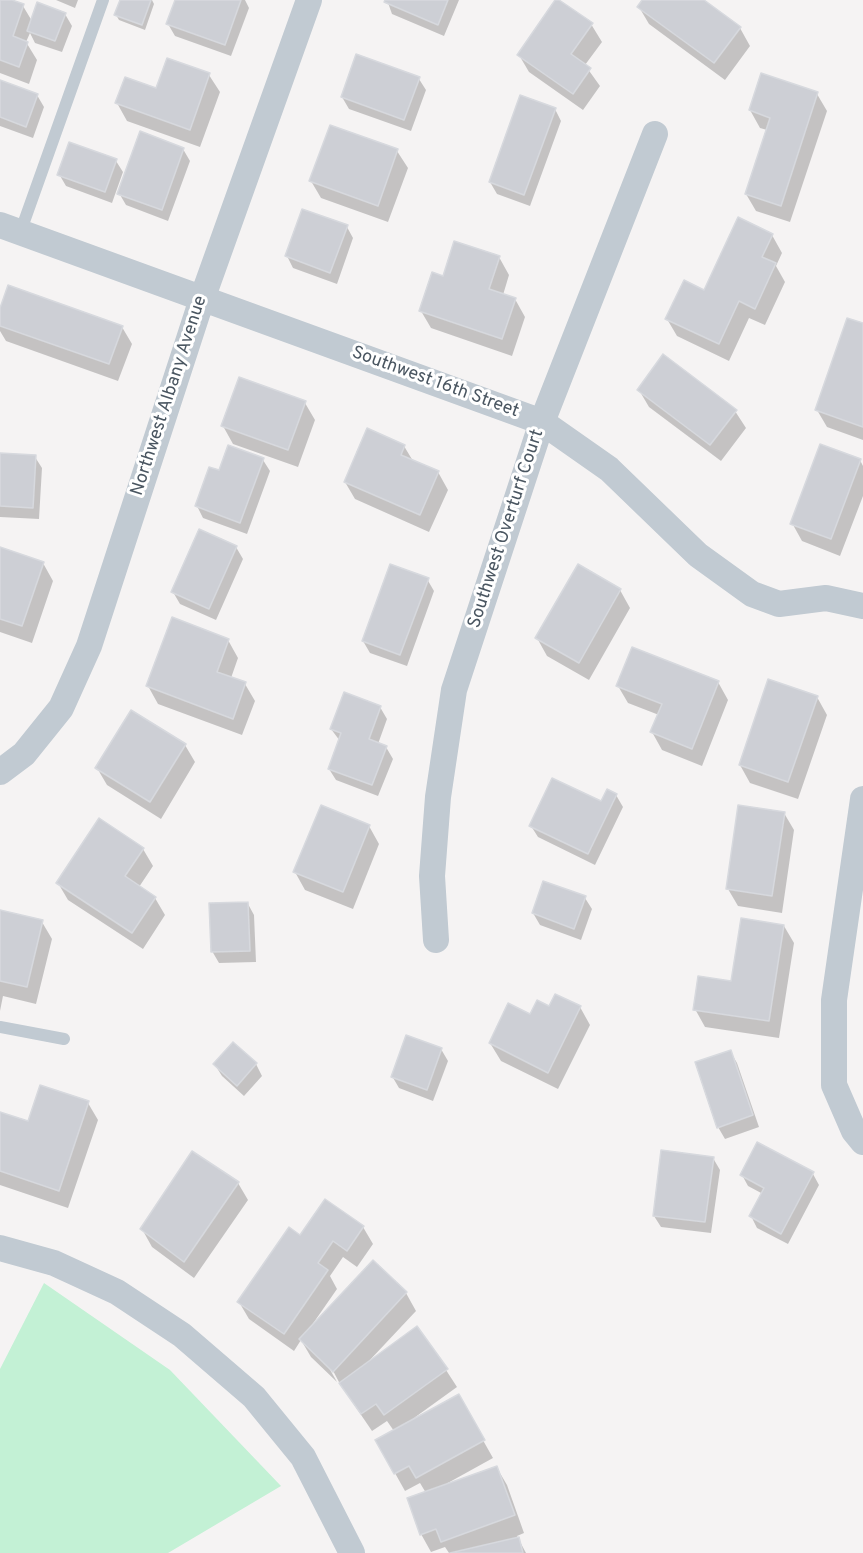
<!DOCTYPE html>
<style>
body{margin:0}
canvas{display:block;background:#f5f3f3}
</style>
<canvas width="863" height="1553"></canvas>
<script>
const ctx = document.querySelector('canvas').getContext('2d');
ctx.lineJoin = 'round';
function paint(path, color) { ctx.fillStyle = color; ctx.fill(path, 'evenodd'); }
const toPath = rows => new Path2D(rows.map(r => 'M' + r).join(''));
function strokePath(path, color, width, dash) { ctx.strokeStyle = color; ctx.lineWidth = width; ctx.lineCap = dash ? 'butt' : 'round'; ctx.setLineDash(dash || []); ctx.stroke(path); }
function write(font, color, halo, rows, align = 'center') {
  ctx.font = font + ' Overpass,sans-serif'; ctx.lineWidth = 6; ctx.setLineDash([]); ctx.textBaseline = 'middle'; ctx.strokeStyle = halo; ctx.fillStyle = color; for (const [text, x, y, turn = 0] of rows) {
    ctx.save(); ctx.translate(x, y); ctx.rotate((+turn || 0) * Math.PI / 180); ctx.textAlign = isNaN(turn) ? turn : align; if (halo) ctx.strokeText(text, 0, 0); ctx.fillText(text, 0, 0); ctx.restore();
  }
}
const green = toPath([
 [44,1283,170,1370,281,1486,168,1553,0,1553,0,1369]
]);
const shadow = toPath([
 [0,0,23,6,32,21,65,14,72,26,62,52,35,43,30,33,26,42,37,60,29,84,0,73],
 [56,0,78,0,75,8],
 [121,0,152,0,154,4,145,30,119,20,116,15],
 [177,0,245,0,249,8,231,56,175,36,168,24],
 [387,0,459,0,444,36,392,14],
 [644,0,701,0,740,28,750,46,725,80,649,24,639,7],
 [591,24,602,42,585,65,600,86,583,110,529,72,519,55],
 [209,75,220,92,200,147,127,121,117,103],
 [419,79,426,90,411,131,349,109,342,97],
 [0,82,37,95,44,107,33,138,0,126],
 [817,94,827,111,790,222,756,211,746,194,767,130,760,128,750,110],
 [555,109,561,121,530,206,497,194,490,182],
 [183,149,190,161,168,221,126,205,119,193],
 [397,151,408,168,388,222,321,198,311,181],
 [116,161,123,172,112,203,66,186,59,174],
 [347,227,353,238,337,284,293,268,287,256],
 [772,235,782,253,776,266,785,282,765,325,749,318,729,361,677,336,667,319],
 [499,257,509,275,503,295,515,299,525,317,512,356,431,328,421,311,444,278],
 [0,312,122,327,132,344,118,381,6,341,0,331],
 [863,325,863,440,827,427,817,410],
 [639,390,735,411,746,428,721,461,649,407],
 [305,403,315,420,298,467,233,444,223,426],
 [404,446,413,461,438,472,448,490,429,532,355,499,345,482],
 [0,455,35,457,42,468,39,519,0,517],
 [263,460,270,471,247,534,203,518,197,506,220,472],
 [860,460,863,466,863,496,840,556,802,541,792,523],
 [236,547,243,559,216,620,180,604,173,592],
 [0,548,43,563,53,581,32,643,0,632],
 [427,579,434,591,407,666,370,653,363,641],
 [620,590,630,608,589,680,547,656,537,638],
 [228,640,238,658,231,678,245,684,255,701,242,735,158,704,148,686],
 [718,682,728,700,702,766,662,750,652,732,659,715,628,703,618,686],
 [817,697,827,715,798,799,750,783,740,765],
 [380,707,387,719,378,744,386,747,393,759,378,796,336,780,329,769,340,741,331,729],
 [185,745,195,762,161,819,107,785,97,768],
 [616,795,623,807,595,865,538,837,531,826,602,803],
 [784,813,794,830,782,913,738,906,728,889],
 [369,826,379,844,353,909,305,890,295,872],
 [143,849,153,866,139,887,155,898,165,915,143,949,68,900,58,883],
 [585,898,592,909,581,940,540,925,533,913],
 [248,904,254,915,256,962,219,963,212,951],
 [0,912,42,922,52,939,36,1004,3,996,0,1011],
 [784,926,794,943,779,1038,705,1027,695,1009,732,983],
 [580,1007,590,1025,558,1089,501,1061,490,1043,531,1016,550,1008],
 [441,1049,448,1061,433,1101,399,1088,392,1076],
 [730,1051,737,1063,759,1127,725,1139,718,1127],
 [256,1064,262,1076,244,1096,222,1076,215,1065],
 [88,1103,98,1120,68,1208,0,1185,0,1116,29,1123],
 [713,1158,720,1170,711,1233,661,1227,654,1216],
 [813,1174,819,1185,788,1244,757,1228,751,1216,763,1194,748,1186,742,1175],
 [238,1183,248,1200,194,1278,152,1247,142,1229],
 [363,1227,373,1244,357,1267,343,1257,330,1276,337,1289,312,1325,373,1262,406,1293,416,1311,369,1361,446,1370,457,1387,414,1418,458,1396,493,1458,446,1484,497,1468,507,1485,524,1533,517,1536,526,1553,449,1553,445,1547,431,1552,421,1534,426,1493,420,1483,405,1491,377,1441,394,1431,387,1421,372,1431,340,1384,330,1365,328,1366,337,1382,311,1357,301,1340,294,1351,249,1319,239,1302,301,1237]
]);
const building = toPath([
 [0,0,12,0,24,4,13,36,28,42,19,67,0,60,0,0],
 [120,0,151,0,142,25,114,15,120,0],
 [175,0,241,0,225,45,166,24,175,0],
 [385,0,448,0,438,25,384,2,385,0],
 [555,0,559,0,593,23,571,54,591,68,573,94,517,55,555,0],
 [642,0,704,0,741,27,714,63,637,7,642,0],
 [37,2,66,13,55,41,27,31,37,2],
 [356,54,420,77,404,120,341,97,356,54],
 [167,58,210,73,190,130,115,103,125,77,156,88,167,58],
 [761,73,818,92,781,206,745,194,770,118,749,110,761,73],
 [0,80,38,94,26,127,0,117,0,80],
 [520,95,556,108,524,195,489,182,520,95],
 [330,125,398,149,378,206,309,181,330,125],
 [140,131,184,148,162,210,117,194,140,131],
 [69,142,117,159,105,192,57,175,69,142],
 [302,209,348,225,330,273,285,256,302,209],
 [738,217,773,234,762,257,776,263,755,309,739,301,719,344,665,319,684,280,704,290,738,217],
 [454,241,500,256,489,289,516,298,502,339,419,311,432,272,443,276,454,241],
 [8,285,123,326,109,364,0,326,0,308,8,285],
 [847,318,863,323,863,427,815,410,847,318],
 [663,354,737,410,710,445,637,390,663,354],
 [239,377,306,401,288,450,221,426,239,377],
 [367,428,405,445,401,455,439,471,420,515,344,482,367,428],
 [820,444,861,459,831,539,790,524,820,444],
 [228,445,264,458,240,523,195,506,209,467,219,470,228,445],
 [0,453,36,455,33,508,0,506,0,453],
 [199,529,237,546,209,609,171,592,199,529],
 [0,547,44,562,22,626,0,619,0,547],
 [390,564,429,578,400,655,362,641,390,564],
 [578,564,621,589,579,663,535,638,578,564],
 [172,617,229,639,217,672,246,682,233,719,146,686,172,617],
 [632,647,719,681,692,749,650,732,662,704,616,686,632,647],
 [768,679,818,696,788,782,739,765,768,679],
 [344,692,381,706,369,739,387,746,372,785,328,769,341,733,330,729,344,692],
 [131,710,186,744,150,802,95,768,131,710],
 [552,778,601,801,607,789,617,794,588,854,529,826,552,778],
 [321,805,370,825,343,892,293,872,321,805],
 [738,805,785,812,772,896,726,889,738,805],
 [99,818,144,848,125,876,156,897,132,933,56,883,99,818],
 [543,881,586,896,574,929,532,913,543,881],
 [248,902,250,951,211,952,209,903,248,902],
 [0,910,43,920,27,987,0,981,0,910],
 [741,918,784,925,769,1021,693,1010,698,976,731,981,741,918],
 [555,994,581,1006,548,1073,489,1043,508,1003,530,1014,537,1000,549,1006,555,994],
 [406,1035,442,1048,427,1090,391,1077,406,1035],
 [233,1042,257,1063,237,1086,213,1064,233,1042],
 [731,1050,753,1115,717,1128,695,1062,731,1050],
 [40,1085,89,1101,59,1191,0,1171,0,1112,28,1121,40,1085],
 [757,1142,814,1172,781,1234,749,1216,764,1188,740,1175,757,1142],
 [661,1150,714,1157,705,1222,653,1216,661,1150],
 [192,1151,239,1182,184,1262,140,1229,192,1151],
 [325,1199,364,1226,347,1251,333,1241,318,1263,328,1270,284,1334,237,1302,289,1227,300,1235,325,1199],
 [373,1260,407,1292,333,1372,299,1339,373,1260],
 [417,1326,448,1369,384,1415,376,1404,361,1414,339,1383,417,1326],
 [459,1394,485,1440,416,1478,409,1466,394,1474,375,1440,459,1394],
 [497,1466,515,1515,441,1542,436,1529,420,1535,407,1498,497,1466],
 [519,1537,523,1553,450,1553,519,1537]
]);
const service = toPath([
 [20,233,103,0],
 [0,1027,64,1039]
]);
const minor = toPath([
 [0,225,542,422,609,469,698,555,752,594,779,604,826,598,863,606],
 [0,772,24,754,61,708,89,646,202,299,309,0],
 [863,799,834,1000,834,1085,854,1131,863,1142],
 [436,940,432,876,438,797,454,690,542,422,655,134],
 [0,1248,54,1263,117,1292,182,1335,254,1397,303,1457,352,1553]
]);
const streetNames = [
 ["Southwest 16th Street",435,383,20],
 ["Northwest Albany Avenue",170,396,-72],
 ["Southwest Overturf Court",507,529,-72]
];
paint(green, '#c3f1d5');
paint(shadow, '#0003');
paint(building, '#cdcfd5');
strokePath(building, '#d7d9de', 1.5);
strokePath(service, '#c1cad2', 12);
strokePath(minor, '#c1cad2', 26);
write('18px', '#4a5661', '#fff', streetNames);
</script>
